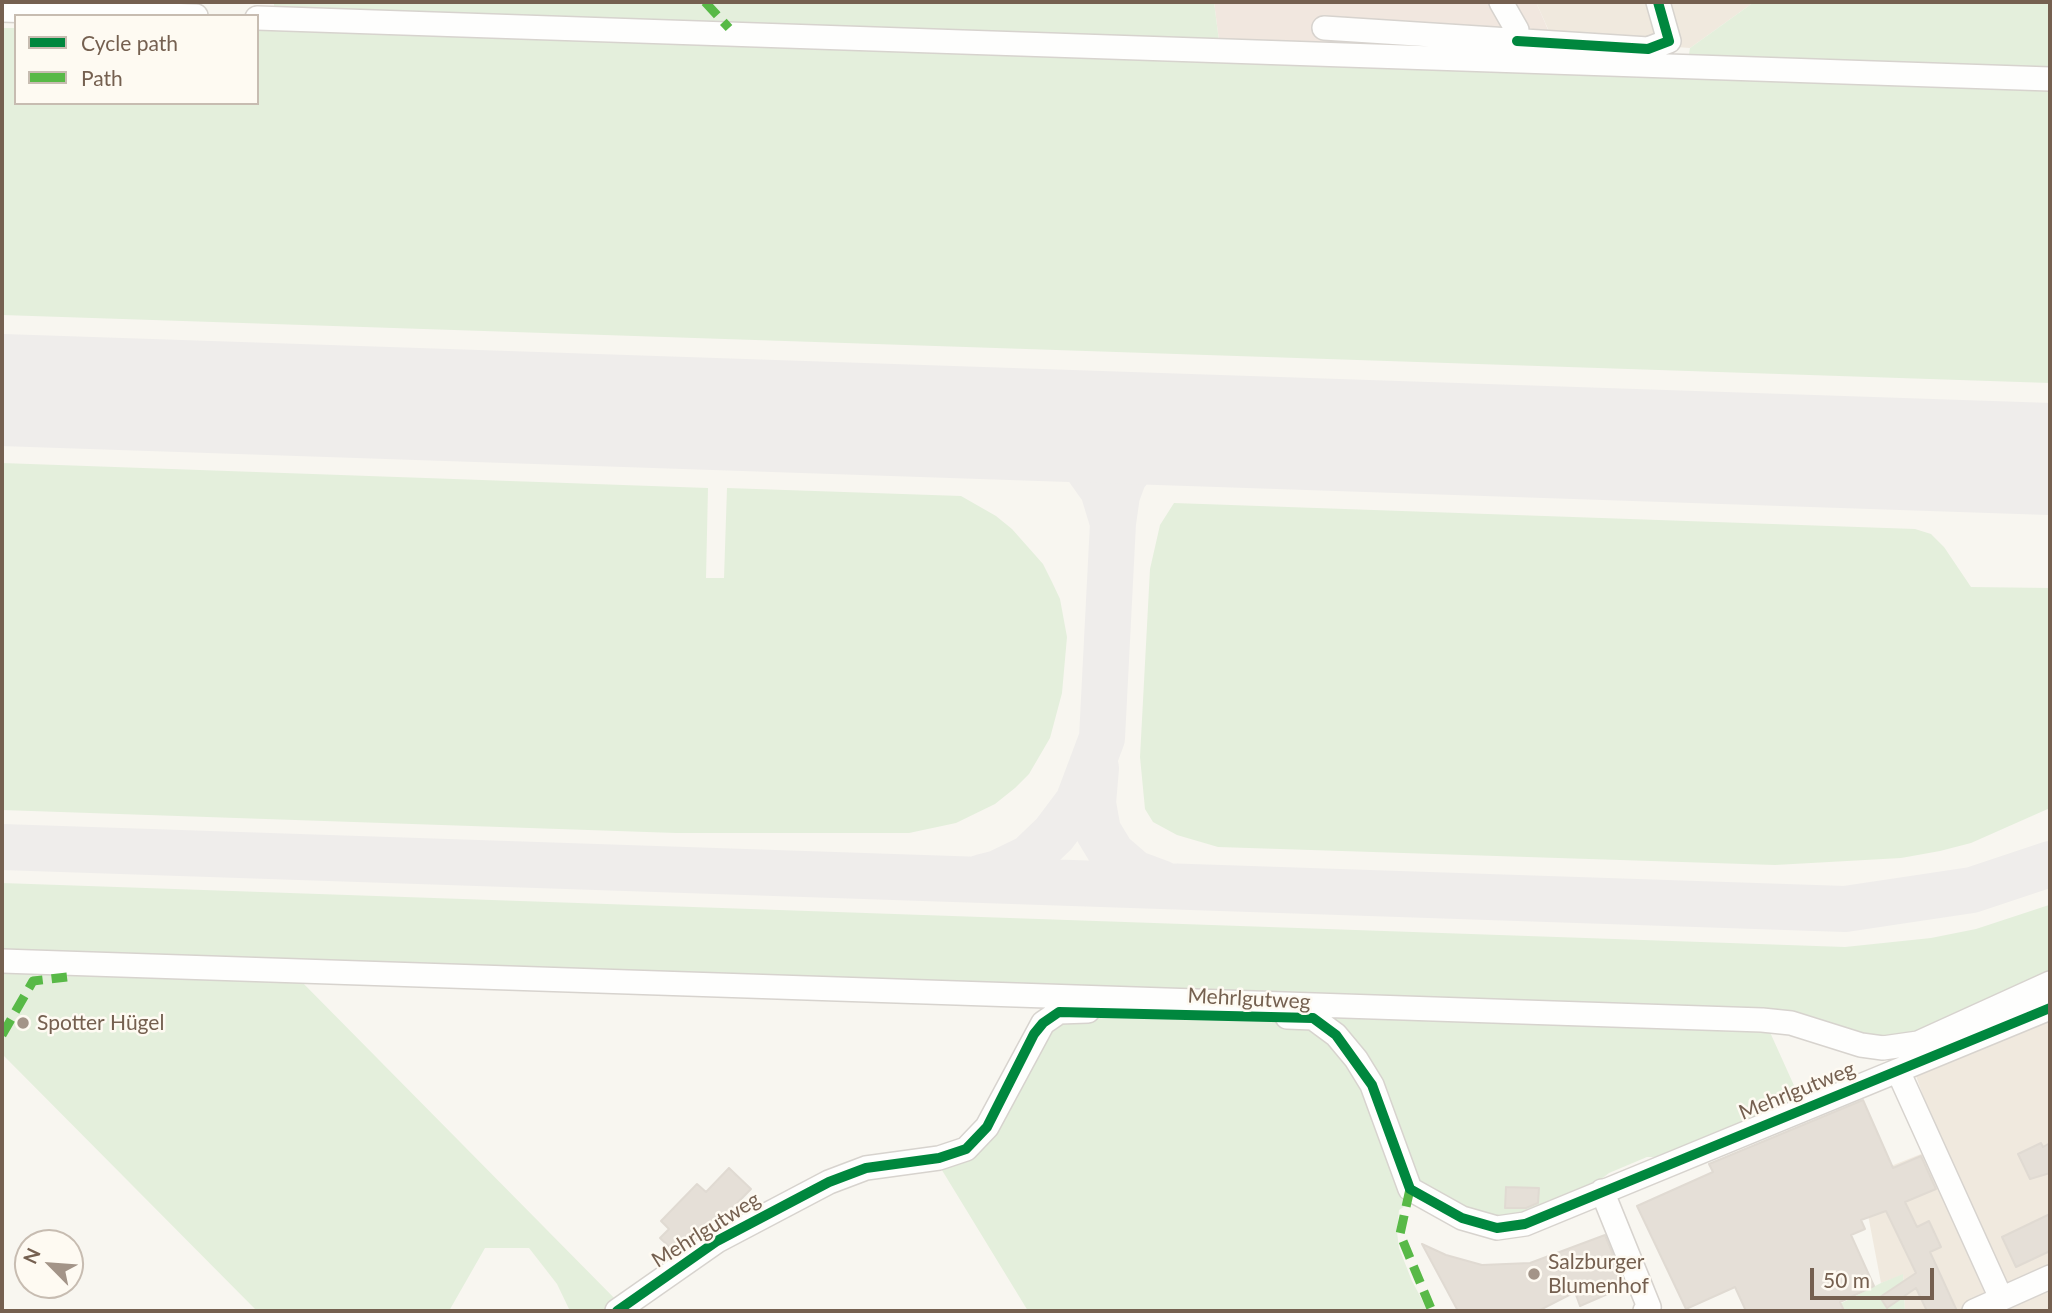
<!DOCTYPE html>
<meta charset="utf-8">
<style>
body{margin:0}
#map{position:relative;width:2052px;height:1313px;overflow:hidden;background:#f8f6f0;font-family:Lato,sans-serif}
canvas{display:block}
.frame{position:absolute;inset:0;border:4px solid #756050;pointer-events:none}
.legend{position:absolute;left:14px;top:14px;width:245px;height:91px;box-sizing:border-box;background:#fefaf2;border:2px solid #c7bcb1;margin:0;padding:9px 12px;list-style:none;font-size:21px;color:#756050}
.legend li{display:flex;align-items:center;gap:14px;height:35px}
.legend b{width:35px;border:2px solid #c7bcb1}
.north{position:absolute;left:14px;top:1229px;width:70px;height:70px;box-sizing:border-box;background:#fefaf2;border:2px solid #c7bcb1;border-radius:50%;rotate:295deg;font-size:19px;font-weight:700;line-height:28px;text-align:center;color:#756050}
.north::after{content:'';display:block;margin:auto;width:24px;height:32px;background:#a39488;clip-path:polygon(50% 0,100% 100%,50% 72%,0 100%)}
.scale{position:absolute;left:1810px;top:1268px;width:124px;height:32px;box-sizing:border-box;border:4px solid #756050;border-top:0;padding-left:9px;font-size:21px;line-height:24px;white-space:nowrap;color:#756050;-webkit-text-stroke:5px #fefaf2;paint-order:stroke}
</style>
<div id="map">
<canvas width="2052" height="1313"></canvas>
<div class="frame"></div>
<ul class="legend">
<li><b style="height:9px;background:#00873e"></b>Cycle path</li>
<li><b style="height:9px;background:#58b947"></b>Path</li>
</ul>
<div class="north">N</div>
<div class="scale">50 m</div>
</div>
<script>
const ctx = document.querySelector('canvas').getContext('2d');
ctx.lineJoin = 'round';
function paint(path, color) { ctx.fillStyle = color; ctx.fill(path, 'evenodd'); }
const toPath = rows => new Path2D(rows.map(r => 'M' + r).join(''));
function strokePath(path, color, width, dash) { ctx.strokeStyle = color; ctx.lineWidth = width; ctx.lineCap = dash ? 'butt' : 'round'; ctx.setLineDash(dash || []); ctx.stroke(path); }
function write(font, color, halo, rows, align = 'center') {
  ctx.font = font + ' Lato,sans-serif'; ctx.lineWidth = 5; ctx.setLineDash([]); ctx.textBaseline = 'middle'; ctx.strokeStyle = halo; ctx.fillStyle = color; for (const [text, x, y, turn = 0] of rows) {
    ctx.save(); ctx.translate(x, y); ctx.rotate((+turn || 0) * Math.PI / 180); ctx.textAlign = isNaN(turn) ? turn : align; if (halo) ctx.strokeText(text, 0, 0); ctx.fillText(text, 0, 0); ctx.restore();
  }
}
const residential = toPath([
 [1536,2,1754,2,1690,48,1552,38],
 [2050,1015,2050,1311,1905,1311,1903,1275,1881,1283,1861,1178,1941,1146,1916,1076]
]);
const commercial = toPath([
 [1214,2,1536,2,1549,32,1510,54,1219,41]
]);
const green = toPath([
 [274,2,1214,2,1219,41,274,11],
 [1754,2,2050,2,2050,73,1688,61,1690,48],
 [257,24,2050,84,2050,383,2,315,2,28,16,28,16,103,257,103],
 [2,463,708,488,706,578,724,578,727,488,961,496,996,516,1012,529,1043,564,1052,582,1060,599,1067,637,1062,693,1050,738,1029,774,1015,788,995,804,956,823,909,833,676,833,2,810],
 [1174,503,1915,529,1931,534,1944,547,1971,587,2050,588,2050,808,1971,843,1940,851,1901,858,1775,865,1218,847,1177,835,1153,822,1145,809,1140,757,1150,569,1160,525],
 [2,883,1845,947,1931,938,1976,929,2049,905,2050,979,1900,1042,1791,1018,2,956],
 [2,967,296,976,627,1311,570,1311,557,1284,529,1248,485,1248,449,1311,257,1311,2,1054],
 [1317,1013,1769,1030,1801,1101,1660,1157,1647,1157,1609,1173,1590,1188,1512,1221,1494,1221,1425,1193,1399,1210,1397,1232,1399,1248,1412,1281,1428,1311,1028,1311,937,1162,957,1158,1031,1046,1070,1015,1309,1022],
 [1903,1274,1905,1311,1826,1311,1881,1283]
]);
const taxiway = toPath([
 [1016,423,1046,430,1071,445,1103,490,1113,523],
 [1096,768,1093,803,1098,831,1112,854,1134,873,1161,883],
 [2,847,1845,909,1972,890,2050,864],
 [982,877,998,873,1029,858,1054,834,1078,802,1102,738,1113,523,1117,495,1124,476,1142,454,1181,429]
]);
const runway = toPath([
 [2,390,2050,459]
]);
const building = toPath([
 [1863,1100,1893,1168,1921,1156,1936,1189,1905,1202,1917,1227,1929,1221,1941,1247,1930,1252,1957,1311,1927,1311,1916,1288,1887,1308,1880,1297,1916,1273,1886,1211,1861,1220,1865,1229,1851,1235,1874,1286,1840,1302,1844,1311,1746,1311,1735,1287,1686,1309,1637,1206,1713,1172,1709,1164,1863,1100],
 [2041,1143,2043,1147,2050,1143,2050,1173,2030,1179,2018,1154,2041,1143],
 [729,1168,751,1189,714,1227,676,1253,660,1238,669,1229,661,1221,697,1184,706,1192,729,1168],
 [1506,1187,1539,1188,1538,1203,1526,1208,1505,1208,1506,1187],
 [2050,1214,2050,1251,2016,1267,2002,1237,2050,1214],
 [1605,1235,1626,1286,1580,1306,1575,1292,1538,1311,1458,1311,1422,1244,1446,1255,1482,1265,1530,1263,1605,1235]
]);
const minor = toPath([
 [1501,2,1517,30,1517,41],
 [2,10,196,16],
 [257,18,2050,79],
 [1324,28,1648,49,1669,41,1658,2],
 [2,961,1762,1020,1791,1023,1861,1045,1883,1048,1918,1043,2050,983],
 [1287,1017,1313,1018,1336,1035,1356,1059,1372,1085,1410,1189,1462,1218,1497,1228,1525,1224,2050,1008],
 [1898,1071,2001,1298],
 [1602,1191,1649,1307,1645,1311],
 [617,1311,717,1241,829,1182,866,1168,939,1158,966,1149,987,1127,1043,1023,1059,1012,1088,1011],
 [1974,1311,2050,1277]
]);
const quiet = toPath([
 [705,2,729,28],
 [2,1035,33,981,67,977],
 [1410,1189,1400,1234,1432,1311]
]);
const cycleway = toPath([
 [1517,41,1648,49,1669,41,1658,2],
 [617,1311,717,1241,829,1182,866,1168,939,1158,966,1149,987,1127,1034,1034,1043,1023,1059,1012,1313,1018,1336,1035,1372,1085,1410,1189,1462,1218,1497,1228,1525,1224,2050,1008]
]);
const markers = [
 [23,1023,7,"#a39488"],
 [1534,1274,7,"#a39488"]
];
const streetNames = [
 ["Mehrlgutweg",1249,999,3],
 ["Mehrlgutweg",1797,1091,-22],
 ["Mehrlgutweg",706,1230,-32]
];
const poiNames = [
 ["Spotter Hügel",37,1023],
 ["Salzburger",1548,1262],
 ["Blumenhof",1548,1286]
];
paint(residential, '#f0e9de');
paint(commercial, '#f1e7df');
paint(green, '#e4efdc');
strokePath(taxiway, '#efedeb', 46);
strokePath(runway, '#efedeb', 112);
paint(building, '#e5dfd7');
strokePath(building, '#e0dad2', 2);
strokePath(minor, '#d7d3ce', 26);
strokePath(minor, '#fefefd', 23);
strokePath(quiet, '#58b947', 9, [18, 9]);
strokePath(cycleway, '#00873e', 10);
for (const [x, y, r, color] of markers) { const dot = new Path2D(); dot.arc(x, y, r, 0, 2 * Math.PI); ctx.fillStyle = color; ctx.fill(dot); strokePath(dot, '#fefaf2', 2.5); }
write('21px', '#756050', '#fefaf2', streetNames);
write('21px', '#756050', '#fefaf2', poiNames, 'left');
</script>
